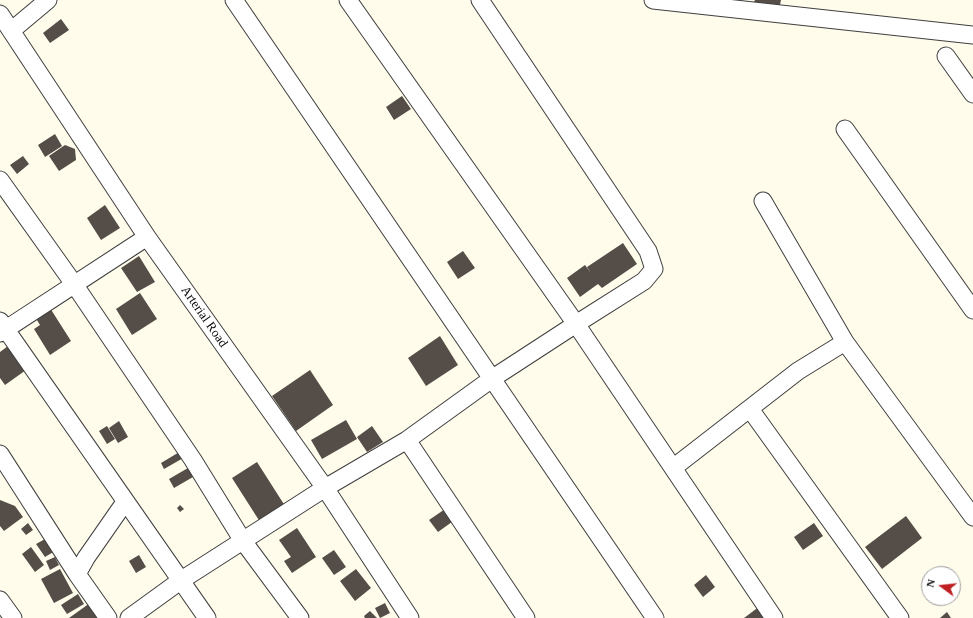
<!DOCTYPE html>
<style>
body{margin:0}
#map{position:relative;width:973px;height:618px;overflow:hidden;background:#fffceb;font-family:"Times New Roman",serif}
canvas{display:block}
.north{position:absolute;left:921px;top:566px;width:40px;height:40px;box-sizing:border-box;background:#fff;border:1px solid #9e9e9e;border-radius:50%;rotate:285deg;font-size:11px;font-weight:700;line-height:16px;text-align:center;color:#0c0c0c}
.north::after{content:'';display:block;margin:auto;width:14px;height:18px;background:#bf2122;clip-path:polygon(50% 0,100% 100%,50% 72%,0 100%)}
</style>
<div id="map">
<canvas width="973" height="618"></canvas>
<div class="north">N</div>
</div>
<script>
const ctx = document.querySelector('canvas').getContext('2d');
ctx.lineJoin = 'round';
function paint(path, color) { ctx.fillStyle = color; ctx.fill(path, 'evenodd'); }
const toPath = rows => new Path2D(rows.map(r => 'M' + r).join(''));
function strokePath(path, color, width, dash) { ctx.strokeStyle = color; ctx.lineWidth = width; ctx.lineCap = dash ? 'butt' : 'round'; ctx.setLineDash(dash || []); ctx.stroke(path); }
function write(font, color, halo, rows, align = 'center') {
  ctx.font = font + ' "Times New Roman",serif'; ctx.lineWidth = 4; ctx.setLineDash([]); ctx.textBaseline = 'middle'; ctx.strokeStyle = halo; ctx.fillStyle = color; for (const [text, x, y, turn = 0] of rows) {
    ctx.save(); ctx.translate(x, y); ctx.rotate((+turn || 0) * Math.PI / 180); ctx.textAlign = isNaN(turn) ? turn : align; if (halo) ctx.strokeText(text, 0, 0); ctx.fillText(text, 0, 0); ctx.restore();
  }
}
const building = toPath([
 [755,0,781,0,780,5,754,2],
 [61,19,69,30,50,43,43,33],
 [402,96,411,109,394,120,386,107],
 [55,134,62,146,45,157,38,145],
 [65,145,75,149,76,160,59,171,49,156],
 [23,156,29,164,17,174,10,165],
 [105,205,120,228,101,240,87,218],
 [623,243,637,264,602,288,598,284,580,297,567,278,585,265,591,273,587,267],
 [463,251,475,268,458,279,447,262],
 [139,256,155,282,137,292,121,268],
 [140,293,157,319,132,335,116,309],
 [50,308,71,341,50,355,34,329,40,325,35,317],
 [440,336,458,365,426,386,408,358],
 [8,346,26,370,5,385,0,378,0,352],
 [310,370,333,405,296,431,272,396],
 [346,420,357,439,322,459,311,440],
 [119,421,128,437,118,443,109,428],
 [107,426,115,439,107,444,99,431],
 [372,426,383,442,367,452,357,437],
 [181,451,185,457,164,469,161,463],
 [257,462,287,509,262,525,232,478],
 [188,468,193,477,174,488,169,479],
 [0,500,15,506,23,517,4,531,0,526],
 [180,505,184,509,180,512,177,508],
 [448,507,456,519,438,532,429,520],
 [906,516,922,538,882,569,865,547],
 [28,523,33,530,26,535,21,529],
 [814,523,823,536,803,550,794,537],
 [297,528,316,557,292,573,284,561,291,557,279,540],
 [47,538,55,551,45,557,36,544],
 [31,547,44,565,35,572,22,554],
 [334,550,346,567,334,575,322,558],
 [139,555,146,567,136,573,129,561],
 [55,557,59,565,50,570,46,561],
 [60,569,73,593,54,603,41,579],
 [356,569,371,588,355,601,340,581],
 [706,575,715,587,703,597,694,585],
 [78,594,84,604,67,614,61,605],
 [90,603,98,618,69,618],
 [385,603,390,613,380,618,375,608],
 [760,606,768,618,744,618],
 [370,611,377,618,365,618,364,616],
 [947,612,951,618,940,618]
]);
const street = toPath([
 [234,0,655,618],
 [348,0,576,324,774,618],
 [653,0,973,35],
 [0,14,147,237,325,488,410,618],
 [11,31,48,0],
 [946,56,973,94],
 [845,129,973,310],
 [0,180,74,284,193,460,243,541,300,618],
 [763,201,845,342,973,517],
 [0,321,207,618],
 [0,333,147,237],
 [750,409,900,618],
 [407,440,526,618],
 [0,454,77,574,108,618],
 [673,468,798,371,845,342],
 [77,574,86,558,125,502],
 [0,600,13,618],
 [129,618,180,581,325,488,407,440,493,378,576,324,644,281,654,269,648,251,480,0]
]);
const streetNames = [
 ["Arterial Road",204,317,55]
];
paint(building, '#554e48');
strokePath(street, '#3f3f3f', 19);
strokePath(street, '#fff', 17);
write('13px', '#0c0c0c', '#fff', streetNames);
</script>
